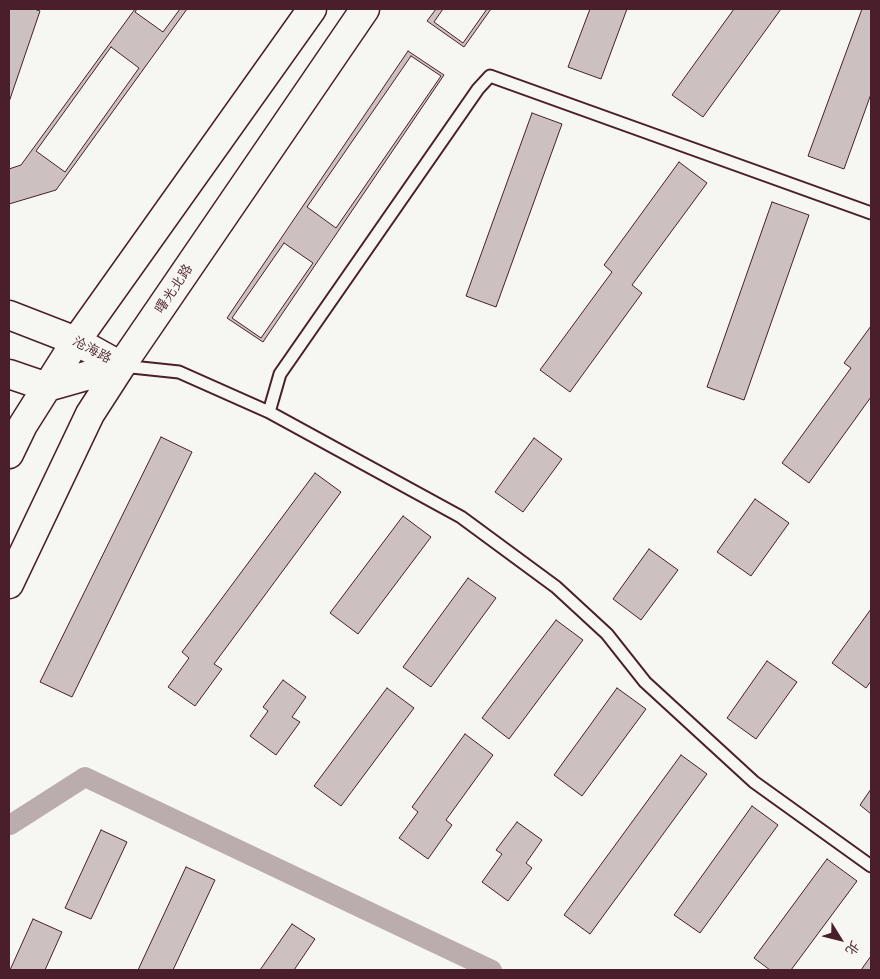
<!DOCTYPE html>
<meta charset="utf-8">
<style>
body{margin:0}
#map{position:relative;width:880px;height:979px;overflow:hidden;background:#f6f6f2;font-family:"Comic Neue","LXGW WenKai TC",sans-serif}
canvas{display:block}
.frame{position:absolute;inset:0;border:10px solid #4a1f2b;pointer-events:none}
.north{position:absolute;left:815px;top:914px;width:50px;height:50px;-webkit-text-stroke:4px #f6f6f2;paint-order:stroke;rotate:126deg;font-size:14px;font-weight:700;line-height:20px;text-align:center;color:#4a1f2b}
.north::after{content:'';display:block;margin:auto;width:18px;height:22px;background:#4a1f2b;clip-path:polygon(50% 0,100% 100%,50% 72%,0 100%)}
</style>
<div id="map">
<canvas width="880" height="979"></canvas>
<div class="frame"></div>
<div class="north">北</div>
</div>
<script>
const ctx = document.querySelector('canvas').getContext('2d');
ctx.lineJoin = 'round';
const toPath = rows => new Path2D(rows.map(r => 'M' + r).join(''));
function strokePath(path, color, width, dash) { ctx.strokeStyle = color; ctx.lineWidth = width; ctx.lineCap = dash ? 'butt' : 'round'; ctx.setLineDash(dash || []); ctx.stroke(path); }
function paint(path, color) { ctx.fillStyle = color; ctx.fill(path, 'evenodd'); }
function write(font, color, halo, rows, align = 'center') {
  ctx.font = font + ' "Comic Neue","LXGW WenKai TC",sans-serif'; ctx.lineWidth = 4.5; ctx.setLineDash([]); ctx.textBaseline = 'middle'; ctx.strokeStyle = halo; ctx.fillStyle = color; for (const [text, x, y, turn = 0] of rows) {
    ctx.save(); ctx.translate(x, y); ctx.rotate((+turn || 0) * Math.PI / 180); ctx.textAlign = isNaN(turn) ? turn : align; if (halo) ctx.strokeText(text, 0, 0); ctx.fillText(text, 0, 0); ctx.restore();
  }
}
const canal = toPath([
 [9,824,10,825,85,777,492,970]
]);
const building = toPath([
 [9,9,34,9,40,11,9,102,9,9],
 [135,9,187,9,56,190,9,204,9,169,21,165,135,9],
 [137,9,180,9,163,32,135,12,137,9],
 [436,9,491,9,464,47,427,21,436,9],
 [443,9,487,9,463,43,434,22,443,9],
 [590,9,627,9,601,79,568,67,590,9],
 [734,9,781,9,703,117,672,95,734,9],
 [862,9,871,9,871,94,844,169,808,156,862,9],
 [111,47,139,68,65,172,36,151,111,47],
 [408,51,444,75,263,342,227,318,408,51],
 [411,56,441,76,336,228,307,207,411,56],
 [532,113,562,124,496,307,466,296,532,113],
 [679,162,707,183,632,285,642,293,570,392,540,370,612,272,604,265,679,162],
 [772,202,809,215,744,400,707,387,772,202],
 [284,243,313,263,261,338,232,318,284,243],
 [871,326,871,397,809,483,782,463,851,368,844,363,871,326],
 [161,437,192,452,72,697,40,682,161,437],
 [534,438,562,459,523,512,495,492,534,438],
 [315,473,341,492,214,664,222,669,195,706,168,687,189,658,182,652,315,473],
 [755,499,789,523,751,576,717,552,755,499],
 [403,516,431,537,358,634,330,613,403,516],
 [649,549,678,570,641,620,613,599,649,549],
 [468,578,496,598,431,687,403,667,468,578],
 [871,609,871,681,866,688,832,663,871,609],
 [556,620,583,640,509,739,482,718,556,620],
 [767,661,797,682,756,739,727,718,767,661],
 [283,680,306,697,292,717,300,722,276,755,250,736,268,711,263,707,283,680],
 [387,688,414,708,341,806,314,786,387,688],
 [617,688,646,709,582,796,554,775,617,688],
 [465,734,493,755,446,820,452,825,428,859,399,838,418,812,412,807,465,734],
 [681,755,707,774,590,934,564,915,681,755],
 [871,789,871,814,860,805,871,789],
 [752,806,778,825,700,933,674,915,752,806],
 [517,822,542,840,526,863,532,868,508,901,482,882,502,854,496,850,517,822],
 [101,830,127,842,91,919,65,908,101,830],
 [827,859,857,881,791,970,770,970,754,958,827,859],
 [186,867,215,880,173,970,138,970,186,867],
 [33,919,62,932,45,970,10,970,33,919],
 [292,924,315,939,294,970,260,970,292,924],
 [871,956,871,970,861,970,871,956]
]);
const lane = toPath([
 [122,366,179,372,269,412,461,517,556,587,607,634,645,682,754,782,871,866],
 [269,412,280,374,478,89,490,76,871,213]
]);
const secondary = toPath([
 [9,315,76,341,121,366],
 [9,374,47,387,121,366],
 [9,454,23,425,76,341,312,9],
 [9,584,90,414,121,366,365,9]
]);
const streetNames = [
 ["曙光北路",174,289,-56],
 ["沧海路",92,350,28]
];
strokePath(canal, '#bbadae', 20);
paint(building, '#ccc1c0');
strokePath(building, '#4a1f2b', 1);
strokePath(lane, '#4a1f2b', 15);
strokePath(secondary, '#4a1f2b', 31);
strokePath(lane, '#f6f6f2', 11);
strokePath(secondary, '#f6f6f2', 28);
write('14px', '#4a1f2b', '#f6f6f2', streetNames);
</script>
